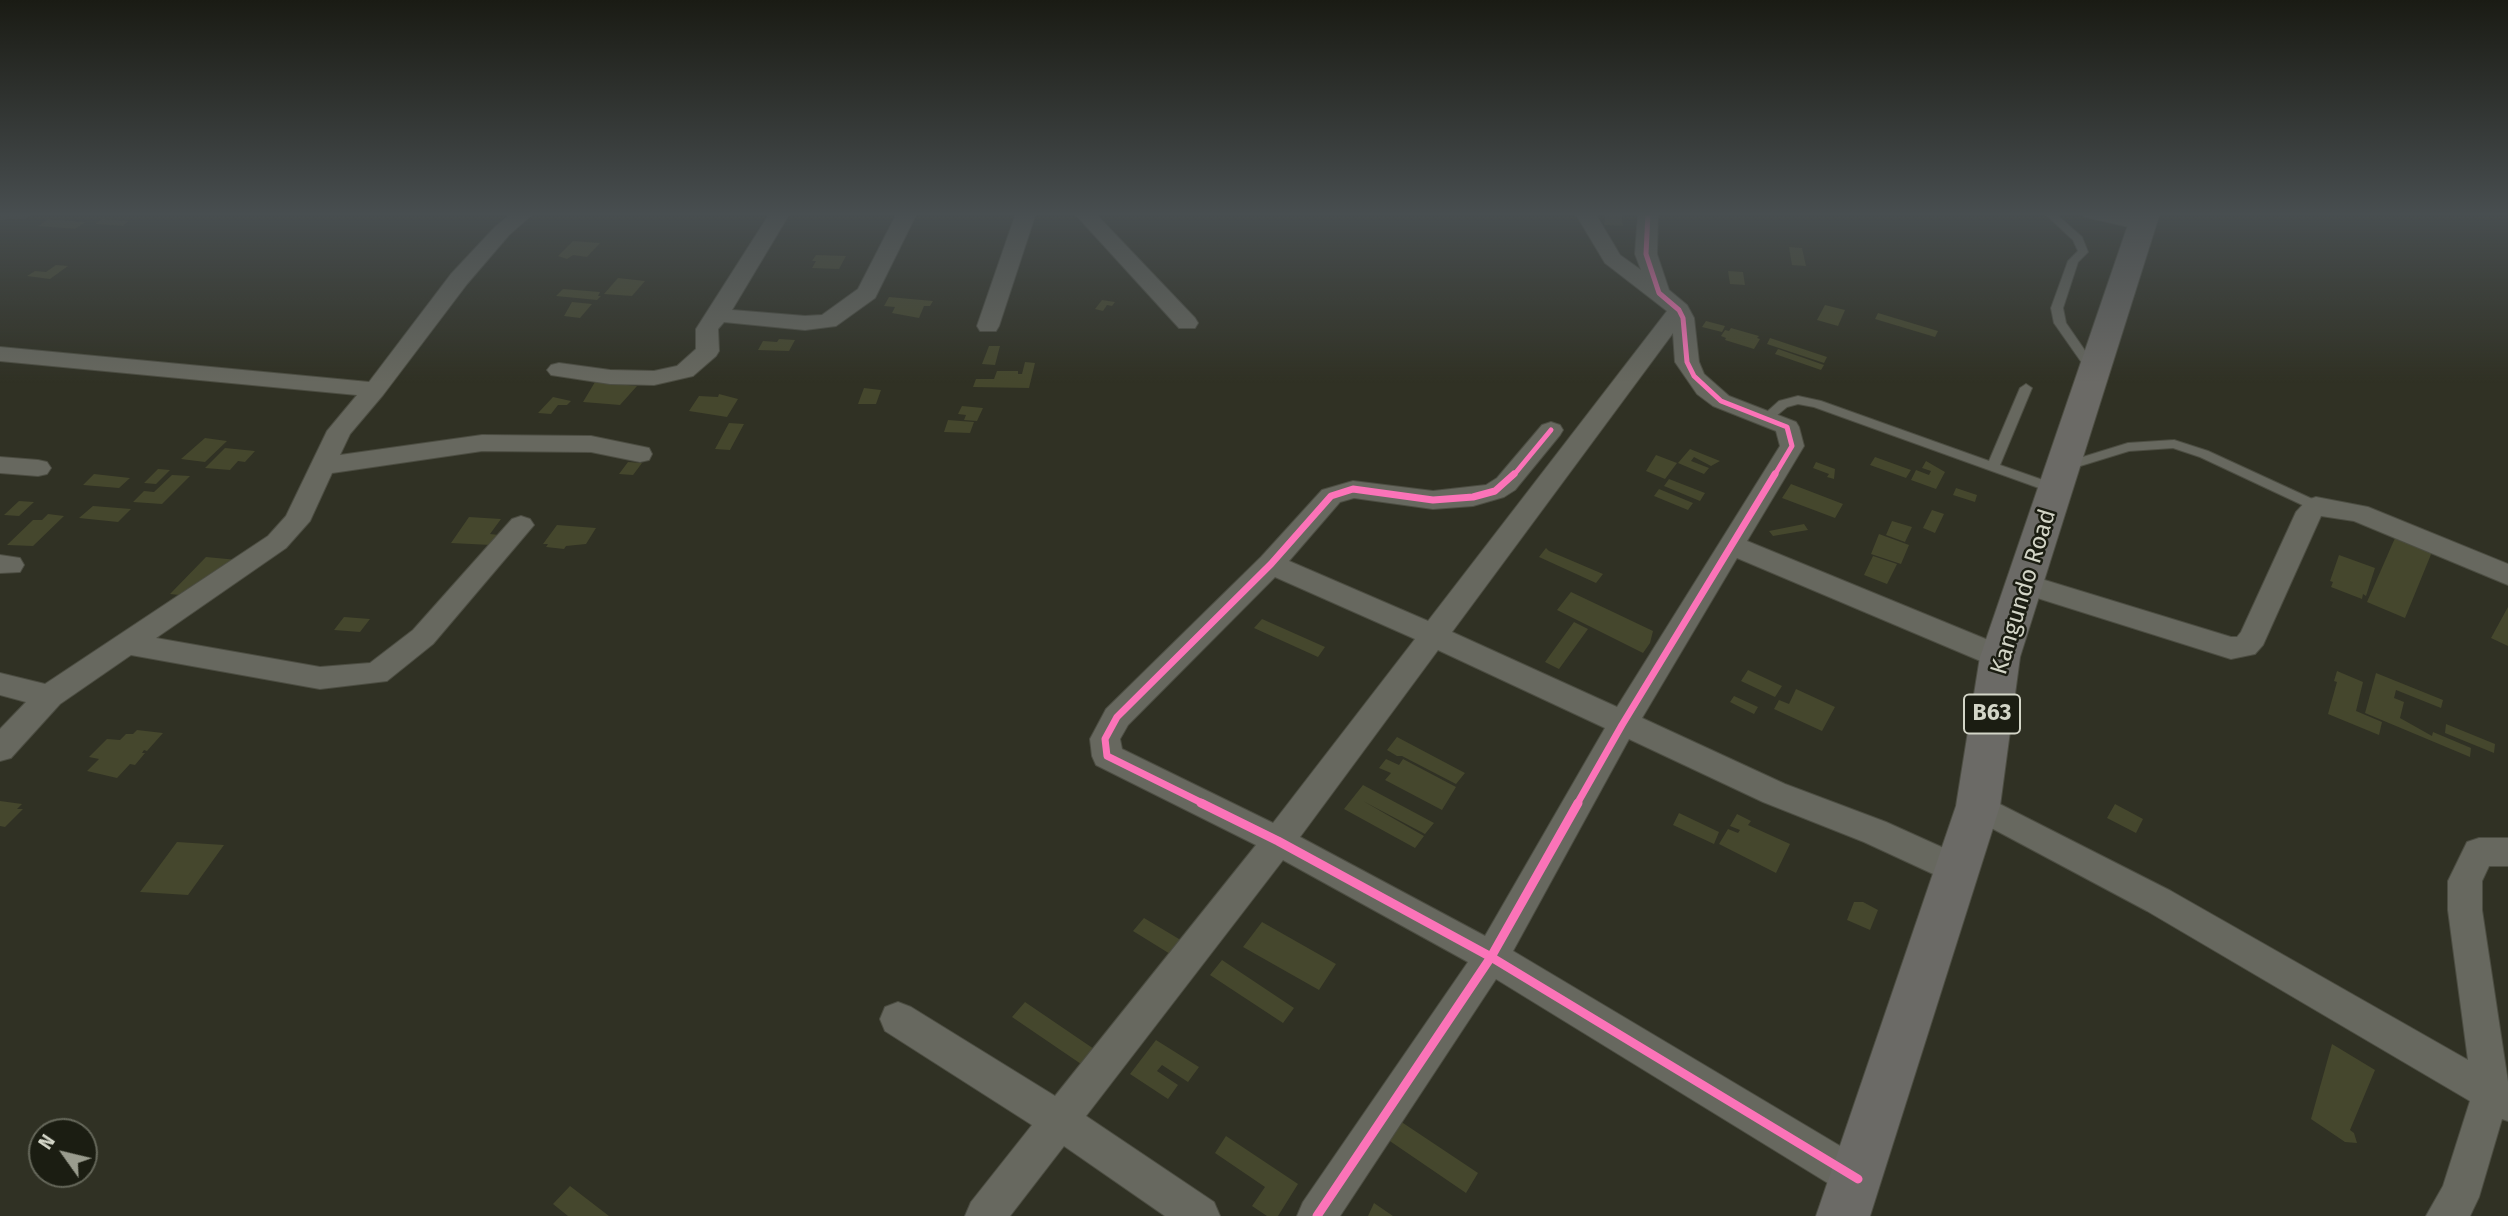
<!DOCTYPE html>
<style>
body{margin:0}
#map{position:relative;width:2508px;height:1216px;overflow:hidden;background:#303124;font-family:"Fira Sans",sans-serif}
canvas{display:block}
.north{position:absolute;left:28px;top:1118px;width:70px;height:70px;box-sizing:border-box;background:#1b1d12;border:2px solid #65675a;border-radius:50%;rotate:304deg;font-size:19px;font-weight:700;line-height:28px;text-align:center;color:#d3d5c7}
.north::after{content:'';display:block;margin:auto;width:24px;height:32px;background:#9a9c8e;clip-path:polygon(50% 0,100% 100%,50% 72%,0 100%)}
</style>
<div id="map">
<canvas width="2508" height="1216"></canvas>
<div class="north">N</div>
</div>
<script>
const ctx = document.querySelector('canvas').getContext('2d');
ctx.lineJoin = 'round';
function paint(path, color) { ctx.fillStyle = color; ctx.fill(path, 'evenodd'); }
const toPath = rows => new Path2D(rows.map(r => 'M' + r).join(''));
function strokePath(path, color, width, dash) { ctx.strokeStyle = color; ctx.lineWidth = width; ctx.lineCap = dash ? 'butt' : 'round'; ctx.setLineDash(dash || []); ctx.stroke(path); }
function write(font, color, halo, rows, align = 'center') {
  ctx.font = font + ' "Fira Sans",sans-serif'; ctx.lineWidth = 5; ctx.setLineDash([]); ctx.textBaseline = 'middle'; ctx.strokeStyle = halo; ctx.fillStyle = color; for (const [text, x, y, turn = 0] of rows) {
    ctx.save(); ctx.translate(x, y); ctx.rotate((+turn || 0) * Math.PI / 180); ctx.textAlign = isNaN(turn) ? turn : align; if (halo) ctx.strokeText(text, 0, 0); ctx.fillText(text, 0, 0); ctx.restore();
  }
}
const building = toPath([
 [1605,213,1622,213,1623,226,1604,225],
 [0,214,30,214,28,215,31,215,26,219,0,220],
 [48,219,86,222,75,229,38,226],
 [102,219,129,221,123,226,95,224],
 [573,241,600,243,587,257,573,255,567,259,558,256],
 [1789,247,1802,248,1806,266,1792,265],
 [816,255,846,256,839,269,812,268,816,261,812,261],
 [56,265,68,266,50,279,27,276,35,271,46,272],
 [1728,271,1743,272,1745,285,1730,284],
 [618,278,645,281,632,296,604,294],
 [563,289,600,292,598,296,601,296,597,300,556,296],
 [889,297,933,301,930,306,924,306,919,318,892,313,895,307,884,306],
 [1102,300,1115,302,1112,306,1107,305,1103,311,1095,309],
 [572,302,592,304,580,318,564,316],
 [1825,305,1845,310,1838,326,1817,320],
 [1878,313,1938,331,1935,337,1875,319],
 [1706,321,1725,326,1722,332,1702,327],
 [1731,328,1759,336,1757,338,1760,339,1754,349,1725,340,1726,338,1721,336,1725,330,1729,331],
 [1770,338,1827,357,1824,363,1767,344],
 [779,339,795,340,789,351,758,350,763,341,777,342],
 [989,346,1000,346,995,365,982,364],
 [1778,349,1824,365,1821,370,1775,354],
 [1025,362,1035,363,1029,388,973,387,976,379,994,379,997,371,1018,371,1018,374,1022,374],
 [595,382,637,386,620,405,583,402],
 [864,388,881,390,876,404,858,404],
 [719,394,738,399,727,417,689,411,699,396,718,397],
 [553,397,571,401,567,405,558,405,551,414,538,413],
 [962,406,983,408,977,421,964,420,966,415,958,414],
 [948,420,974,422,970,433,944,432],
 [729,423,744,424,730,450,715,449],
 [205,438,227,441,205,462,181,459],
 [225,448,255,451,245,462,238,461,230,470,205,468],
 [1690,449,1720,461,1711,466,1694,457,1691,461,1709,468,1704,474,1678,463],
 [1656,455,1677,463,1665,479,1646,471],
 [1875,457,1911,470,1906,478,1870,465],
 [1926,461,1945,472,1936,489,1911,480,1916,470,1929,475,1931,471,1922,468],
 [628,462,642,463,633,475,619,474],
 [1816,462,1835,469,1834,479,1827,477,1829,474,1813,468],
 [158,469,170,470,156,484,144,483],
 [94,474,130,478,119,488,83,485],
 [172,475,190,476,162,504,133,502,144,491,154,492],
 [1669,479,1705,493,1700,501,1664,486],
 [1791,484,1843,504,1835,518,1782,498],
 [1956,488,1977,495,1975,502,1953,495],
 [1659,489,1693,503,1688,510,1654,496],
 [19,501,34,502,19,516,4,515],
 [93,506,131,509,118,522,79,518],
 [1932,510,1944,514,1935,533,1923,528],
 [48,514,64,516,33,546,7,545,33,520,42,520],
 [469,517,501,519,490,534,499,535,491,545,451,543],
 [1892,521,1912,527,1905,542,1886,535],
 [1804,524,1808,530,1773,536,1769,531],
 [557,525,596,528,586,544,566,546,564,549,546,547,548,544,543,544],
 [1879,534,1909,545,1901,564,1871,554],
 [2395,538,2432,552,2405,618,2367,602],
 [1546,548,1549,551,1603,574,1596,583,1539,557],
 [2339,555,2375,568,2366,596,2363,594,2362,599,2331,587,2333,582,2330,581],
 [1873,556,1897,564,1887,584,1864,575],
 [206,557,238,560,189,596,170,594],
 [1571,592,1653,631,1650,643,1643,653,1557,610],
 [2508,607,2508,646,2491,638],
 [344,617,370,619,360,632,334,630],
 [1262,619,1325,647,1318,657,1254,628],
 [1574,622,1588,629,1559,669,1545,662],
 [1748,670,1782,686,1775,697,1741,681],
 [2337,671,2363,682,2356,711,2382,722,2379,735,2328,714,2337,682,2334,681],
 [2376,673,2443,700,2441,708,2396,690,2394,698,2404,702,2400,718,2432,736,2433,732,2471,748,2470,757,2365,713],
 [1796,689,1835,707,1822,731,1774,709,1779,700,1789,704],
 [1734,696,1758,707,1754,714,1730,702],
 [2446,724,2495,744,2494,753,2445,733],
 [137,730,163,733,147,751,144,750,142,753,145,753,135,765,130,764,117,778,87,771,99,759,89,757,107,739,120,740,126,734,133,734],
 [1397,737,1465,773,1456,784,1402,756,1397,756,1387,750],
 [1386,759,1399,765,1403,759,1456,787,1442,810,1385,780,1391,773,1379,768],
 [1363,785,1434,823,1425,834,1363,801,1424,836,1415,848,1344,809],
 [0,801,22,804,17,809,23,809,5,827,0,826],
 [2115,804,2143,819,2136,833,2107,818],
 [1679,813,1719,832,1714,844,1673,825],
 [1737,814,1751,821,1748,825,1790,844,1776,873,1719,844,1728,829,1738,833,1740,830,1730,826],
 [177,842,224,845,188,895,140,892],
 [1854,902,1863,902,1878,910,1870,930,1847,920],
 [1144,918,1184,942,1175,957,1133,931],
 [1262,922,1336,964,1319,990,1243,947],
 [1222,960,1294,1008,1283,1023,1210,975],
 [1025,1002,1094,1049,1081,1064,1012,1017],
 [1156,1040,1199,1067,1188,1082,1162,1065,1157,1071,1178,1085,1168,1099,1130,1074],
 [2332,1044,2375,1070,2350,1130,2354,1133,2357,1143,2345,1142,2311,1119],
 [1394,1117,1478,1173,1466,1193,1381,1135],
 [1226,1136,1298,1184,1278,1216,1267,1216,1252,1206,1265,1187,1215,1153],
 [570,1186,609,1216,568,1216,553,1204],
 [1374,1203,1393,1216,1368,1216]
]);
const service = toPath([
 [2044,213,2055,213,2082,237,2088,252,2078,262,2063,308,2066,323,2099,371,2097,373,2089,373,2054,323,2051,308,2068,261,2078,251,2073,240,2044,213],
 [2026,384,2032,388,2000,465,2060,486,2061,489,2060,492,2050,492,1814,407,1798,404,1787,407,1770,421,1766,422,1760,418,1779,401,1798,396,1821,401,1989,461,2020,388,2026,384],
 [2174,440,2208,451,2321,503,2322,506,2316,510,2311,509,2200,457,2173,448,2129,451,2064,471,2058,467,2060,464,2128,443,2174,440]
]);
const minor = toPath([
 [512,213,534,213,509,235,467,284,383,395,350,434,340,455,482,435,591,436,649,448,652,454,649,460,640,462,591,452,482,451,332,473,310,521,286,548,156,638,320,667,370,663,413,630,512,519,521,516,530,519,534,525,433,644,387,681,320,689,131,655,60,704,11,758,0,761,0,729,26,702,0,695,0,673,45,684,268,536,286,516,327,431,357,395,0,361,0,347,369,382,451,274,495,227,512,213],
 [770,213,790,213,732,310,805,316,822,315,858,289,897,213,917,213,875,298,836,326,805,330,724,322,718,329,719,351,716,356,693,376,654,385,610,384,551,375,547,370,551,365,559,363,610,370,654,371,677,366,696,349,696,329,770,213],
 [1016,213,1036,213,999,326,996,331,980,331,977,326,1016,213],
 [1074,213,1095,213,1195,318,1198,323,1195,328,1179,328,1074,213],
 [1575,213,1595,213,1620,255,1641,270,1635,254,1638,213,1658,213,1657,254,1669,290,1687,305,1694,318,1699,362,1704,374,1729,396,1796,422,1799,427,1804,446,1747,541,2010,649,2014,657,2010,665,2000,668,1990,665,1737,558,1642,718,1785,784,1886,822,1968,859,1973,869,1968,879,1956,883,1944,879,1864,842,1763,802,1629,739,1513,951,1872,1165,1878,1179,1872,1193,1858,1199,1844,1193,1496,979,1340,1216,1297,1216,1303,1202,1468,962,1283,860,1086,1116,1214,1202,1220,1216,1165,1216,1064,1146,1010,1216,965,1216,971,1202,1032,1125,885,1031,880,1019,885,1007,898,1002,911,1007,1055,1096,1256,845,1096,765,1092,756,1090,739,1106,709,1261,557,1322,490,1353,481,1433,491,1486,485,1497,478,1542,425,1551,422,1560,425,1563,430,1560,435,1515,490,1504,497,1473,506,1433,509,1354,498,1340,502,1289,561,1428,621,1667,311,1605,263,1575,213],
 [1673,333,1675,362,1697,394,1713,406,1776,431,1780,446,1617,707,1452,632,1673,333],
 [1275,577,1415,639,1273,823,1122,749,1120,739,1128,725,1275,577],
 [1438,650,1605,728,1485,936,1300,837,1438,650],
 [2082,213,2119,213,2149,220,2152,224,2149,228,2142,230,2085,217,2082,213],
 [0,457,38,460,47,462,51,468,47,474,38,476,0,473,0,457],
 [2316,497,2368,507,2508,564,2508,585,2354,521,2321,516,2263,645,2255,654,2231,659,2015,591,2011,584,2015,577,2025,574,2231,637,2237,637,2241,632,2296,512,2307,500,2316,497],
 [0,555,20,558,24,565,20,572,0,573,0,555],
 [1978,793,2171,891,2468,1060,2448,910,2448,881,2467,842,2479,838,2508,838,2508,866,2489,866,2482,881,2482,910,2508,1082,2508,1121,2502,1119,2479,1197,2470,1216,2426,1216,2443,1186,2470,1101,2147,911,1967,815,1962,806,1967,797,1978,793]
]);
const trunk = toPath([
 [2132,213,2160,213,2020,657,2000,806,1870,1216,1816,1216,1956,806,1980,657,2132,213]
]);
const cyclewayFar2 = toPath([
 [1648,213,1646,254,1659,293,1679,310,1683,318,1687,362,1694,376,1721,401,1787,427,1792,446,1774,476],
 [1513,476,1551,430]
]);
const cyclewayFar1 = toPath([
 [1204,804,1107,756,1105,739,1117,717,1271,564,1331,496,1353,489,1433,500,1473,497,1495,491,1514,474],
 [1577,804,1622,725,1775,474]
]);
const cycleway = toPath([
 [1201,803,1278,841,1491,957,1858,1179],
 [1317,1216,1491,957,1578,803]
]);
const shields = [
 [1992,714,56]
];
const shieldNames = [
 ["B63",1992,714]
];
const streetNames = [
 ["Kangundo Road",2024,592,-73]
];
paint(building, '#45472d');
strokePath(service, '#4c4d42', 2);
strokePath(minor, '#4c4d42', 2);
strokePath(trunk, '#4c4d42', 2);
paint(service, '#67685f');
paint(minor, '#67685f');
paint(trunk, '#6b6a66');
strokePath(cyclewayFar2, '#fb73b8', 5);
strokePath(cyclewayFar1, '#fb73b8', 7);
strokePath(cycleway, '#fb73b8', 9);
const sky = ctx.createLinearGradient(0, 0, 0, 383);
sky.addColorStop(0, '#1a1b14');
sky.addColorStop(0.56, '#484e50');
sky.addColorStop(1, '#484e5000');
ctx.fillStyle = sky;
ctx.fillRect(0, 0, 2508, 383);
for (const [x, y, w] of shields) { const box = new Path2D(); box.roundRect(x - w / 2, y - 19.5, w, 39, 5); ctx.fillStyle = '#1b1d12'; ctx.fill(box); strokePath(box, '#d3d5c7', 2); }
write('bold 23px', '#d3d5c7', null, shieldNames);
write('24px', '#d3d5c7', '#1b1d12', streetNames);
</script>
